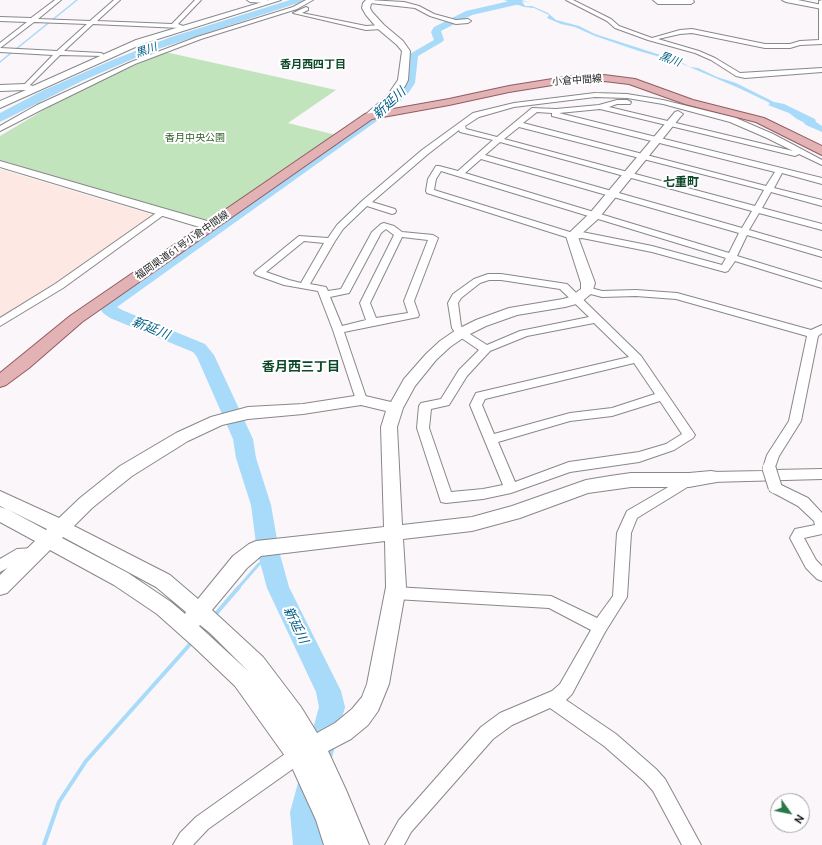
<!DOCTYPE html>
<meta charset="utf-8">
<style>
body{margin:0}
#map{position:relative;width:822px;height:845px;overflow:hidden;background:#faf6fa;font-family:Ubuntu,sans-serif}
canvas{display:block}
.north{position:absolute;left:770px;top:793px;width:40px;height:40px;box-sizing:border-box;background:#fff;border:1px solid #a5a4a5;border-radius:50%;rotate:123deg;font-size:11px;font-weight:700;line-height:16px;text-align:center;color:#1e1c1e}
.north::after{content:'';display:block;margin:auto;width:14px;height:18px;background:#27784a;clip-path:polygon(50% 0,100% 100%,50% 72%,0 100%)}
</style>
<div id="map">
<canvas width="822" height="845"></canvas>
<div class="north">N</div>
</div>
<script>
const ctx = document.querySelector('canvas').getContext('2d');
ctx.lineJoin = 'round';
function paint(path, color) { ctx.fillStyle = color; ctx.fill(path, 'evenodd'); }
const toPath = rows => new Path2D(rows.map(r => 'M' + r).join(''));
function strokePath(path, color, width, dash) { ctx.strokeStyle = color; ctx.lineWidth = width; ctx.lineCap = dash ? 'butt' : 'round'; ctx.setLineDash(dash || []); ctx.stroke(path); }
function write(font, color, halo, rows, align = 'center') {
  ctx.font = font + ' Ubuntu,"Noto Sans JP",sans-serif'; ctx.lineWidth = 4; ctx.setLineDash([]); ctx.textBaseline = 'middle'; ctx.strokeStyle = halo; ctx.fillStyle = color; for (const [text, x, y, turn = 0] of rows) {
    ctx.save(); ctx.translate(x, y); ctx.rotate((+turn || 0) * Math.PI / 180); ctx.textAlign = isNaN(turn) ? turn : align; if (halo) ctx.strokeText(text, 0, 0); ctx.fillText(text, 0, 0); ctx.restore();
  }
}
const education = toPath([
 [0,169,153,215,59,282,0,320]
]);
const green = toPath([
 [165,52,336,90,288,123,336,135,209,223,0,160,0,136,74,92]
]);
const water = toPath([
 [290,0,307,0,149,52,82,81,0,122,0,113,42,91,110,61,171,37],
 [504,0,522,0,530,3,522,1,525,6,532,6,548,13,556,20,579,26,595,34,679,61,690,67,698,68,717,77,736,83,774,102,784,104,815,119,816,122,822,126,822,132,806,125,803,122,797,119,789,113,768,105,770,104,768,102,741,89,678,62,639,51,595,36,575,27,561,24,547,18,549,15,534,8,524,7]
]);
const streamFar2 = toPath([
 [0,62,77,0]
]);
const streamFar1 = toPath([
 [238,588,259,564,270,558]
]);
const stream = toPath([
 [214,616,239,587],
 [44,845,59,802,86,761,192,642]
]);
const river = toPath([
 [514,0,520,0,521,2,520,4,472,15,441,31,444,40,442,42,418,56,415,83,407,95,381,118,117,307,122,310,205,344,214,355,253,439,256,458,271,505,279,551,289,587,341,691,345,707,318,812,323,845,293,845,290,812,319,707,316,692,267,588,257,551,251,505,236,458,233,439,197,357,193,352,110,318,103,313,101,310,101,305,103,302,373,114,399,91,405,83,408,55,434,40,431,32,434,27,466,11,514,0]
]);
const street = toPath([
 [55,0,61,0,38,19,90,21,114,0,120,0,97,21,172,24,195,0,201,0,178,24,183,26,180,28,93,24,64,51,101,53,103,54,103,56,60,55,27,88,23,88,23,86,53,55,0,52,0,48,57,51,87,24,34,22,0,48,0,43,27,22,0,21,0,17,31,18,55,0],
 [247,0,267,0,268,1,265,3,250,2,247,0],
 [306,0,313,0,297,9,201,39,135,64,43,109,0,131,0,126,37,105,131,62,197,37,293,7,306,0],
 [368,0,404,2,419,6,434,14,456,20,468,19,471,21,468,23,456,24,430,16,415,8,370,3,368,2,368,0],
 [566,0,573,0,611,19,619,26,652,38,680,30,692,29,765,44,790,44,800,41,819,40,819,1,822,0,822,44,800,45,790,48,765,48,692,33,680,34,658,39,699,51,715,58,740,73,822,68,822,72,745,78,736,76,711,60,695,53,648,40,615,28,607,21,566,0],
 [653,0,693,0,694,2,691,4,658,4,653,0],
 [306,7,308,8,308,10,302,13,366,26,381,25,384,27,381,29,366,30,293,13,306,7],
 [595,93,627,94,663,100,736,118,773,134,822,160,822,165,799,154,795,156,600,109,559,113,822,178,822,184,782,173,774,188,822,200,822,206,771,192,762,208,822,224,822,230,759,213,749,230,822,251,822,257,747,235,737,256,822,282,822,288,735,261,728,271,725,272,652,252,582,238,572,239,427,193,426,191,428,179,436,166,439,166,458,171,493,140,460,132,459,130,428,154,372,202,395,209,396,211,395,213,392,214,367,206,343,229,335,241,310,284,326,287,328,291,341,289,372,232,381,224,384,223,394,226,402,232,433,235,438,238,414,301,419,315,418,317,344,332,367,400,365,403,361,404,357,403,333,330,318,291,284,285,256,275,254,273,256,271,299,236,328,238,337,225,362,201,422,150,473,113,514,103,595,93],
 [595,97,627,98,663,104,730,122,767,138,793,151,609,107,617,104,630,104,631,102,627,100,617,100,599,105,556,109,532,108,497,137,466,129,465,126,479,117,514,107,595,97],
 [537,112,552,113,552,116,775,172,766,186,523,123,537,112],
 [519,127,764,190,755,206,504,139,519,127],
 [500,142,752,211,742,228,485,155,500,142],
 [481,159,739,233,729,253,465,173,481,159],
 [441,171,726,258,722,265,652,246,582,232,573,233,434,190,436,179,441,171],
 [386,229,394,235,360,303,366,320,342,326,330,297,349,293,381,233,386,229],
 [402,237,428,240,404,301,408,313,376,318,370,303,402,237],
 [304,241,324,243,301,283,289,280,266,272,304,241],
 [162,209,166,212,165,214,63,288,0,326,0,318,55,284,162,209],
 [488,274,501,274,567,284,641,356,693,432,695,435,693,438,674,450,639,462,570,472,511,493,483,499,446,503,441,502,417,428,419,406,421,403,441,399,459,370,479,350,457,335,452,328,448,303,453,294,474,279,488,274],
 [489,280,501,280,560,289,589,317,520,331,487,345,465,331,461,326,458,303,461,298,480,283,489,280],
 [594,323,629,357,476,393,470,405,503,485,483,489,451,492,429,428,431,409,449,405,467,376,490,351,527,336,594,323],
 [634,363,655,394,612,408,570,413,494,434,482,405,485,399,634,363],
 [660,401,682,434,666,444,639,452,569,462,515,482,498,442,570,421,612,416,660,401],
 [587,287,602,291,636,290,677,293,811,330,822,325,822,333,818,336,801,421,779,456,774,470,822,469,822,479,711,482,706,480,705,477,706,474,711,472,764,471,763,468,767,455,789,421,807,336,676,299,636,296,602,297,583,292,582,290,587,287],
 [689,475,694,477,695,480,694,483,637,518,631,533,627,597,605,632,572,694,566,700,616,734,656,769,665,779,701,845,682,845,653,791,644,781,604,746,550,708,512,725,493,739,411,832,404,845,385,845,399,820,481,727,500,713,552,691,560,684,591,630,549,608,395,599,390,597,388,593,390,589,395,587,551,596,597,618,613,596,617,533,627,511,689,475],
 [775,482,808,498,822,513,822,534,804,538,816,560,822,566,822,581,817,579,806,568,790,538,795,529,815,525,814,521,798,506,770,491,769,487,770,483,775,482],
 [34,548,39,550,41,554,39,558,20,561,0,572,0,559,17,549,34,548],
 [298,746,304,749,307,755,304,761,208,829,193,845,173,845,180,833,196,817,292,749,298,746]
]);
const secondary = toPath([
 [269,0,281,0,142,44,0,108,0,101,26,90,0,91,0,85,25,84,33,86,136,40,269,0],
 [366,0,375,0,371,4,370,8,372,12,384,25,403,41,410,51,408,80,405,86,393,100,372,118,369,119,366,118,364,116,366,114,387,96,398,80,402,51,397,45,378,29,366,15,362,8,363,3,366,0],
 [782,0,798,0,822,5,822,9,786,2,782,0],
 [678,111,683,114,681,116,598,219,578,237,595,283,592,293,580,303,565,307,517,315,486,326,466,336,450,347,436,360,415,386,403,408,397,427,402,525,472,517,512,506,586,480,610,476,631,473,689,473,711,471,717,472,720,477,717,482,711,483,689,487,631,487,588,493,520,518,472,531,403,539,406,587,389,684,378,711,368,725,351,739,328,751,346,790,369,845,324,845,316,820,290,763,235,686,194,647,157,614,114,585,50,550,7,593,0,595,0,575,35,541,0,522,0,507,6,509,0,506,0,491,59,518,80,498,120,466,176,433,211,417,248,407,303,404,361,395,391,402,404,379,426,354,440,341,456,330,476,320,509,308,563,299,570,297,577,292,581,289,581,283,566,236,590,213,675,112,678,111],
 [361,405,386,411,381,427,384,527,256,541,249,544,233,556,198,599,170,575,74,526,92,508,132,476,188,441,222,425,248,419,303,414,361,405],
 [7,509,47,529,46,530,7,509],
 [63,537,156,587,186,612,185,614,171,602,128,573,62,538,63,537],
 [385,541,386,587,367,684,362,697,352,709,335,723,317,733,301,707,263,657,212,610,247,568,261,556,385,541],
 [200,625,210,633,249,672,199,626,200,625],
 [0,161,214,223,216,226,214,229,206,229,0,167,0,161]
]);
const primary = toPath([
 [604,75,635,79,693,100,764,118,822,146,822,155,756,122,685,104,629,84,604,81,571,82,509,92,449,105,372,119,82,322,29,368,6,385,0,387,0,373,70,316,365,114,449,99,509,86,571,76,604,75]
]);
const streetBridge = toPath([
 [769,468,775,487]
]);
const farStreetnames = [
 ["小倉中間線",577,80,-4],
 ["福岡県道61号小倉中間線",182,245,-35]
];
const farParknames = [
 ["香月中央公園",195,138]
];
const farWaternames = [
 ["黒川",146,50,-20],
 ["黒川",670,59,20]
];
const farNeighbourhoodnames = [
 ["香月西四丁目",313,64]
];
const farQuarternames = [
 ["七重町",681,182]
];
const waterNames = [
 ["新延川",389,103,-43],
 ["新延川",151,328,22],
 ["新延川",296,625,64]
];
const neighbourhoodNames = [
 ["香月西三丁目",301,367]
];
paint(education, '#fde8e4');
paint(green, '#c2e4bd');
paint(water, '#a8daf9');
strokePath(streamFar2, '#a8daf9', 1.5);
strokePath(streamFar1, '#a8daf9', 3);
strokePath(stream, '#a8daf9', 4);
paint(river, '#a8daf9');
strokePath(street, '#8a878a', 2);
strokePath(secondary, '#8a878a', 2);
strokePath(primary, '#915c60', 2);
paint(street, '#fff');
paint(secondary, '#fff');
paint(primary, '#e2b2b5');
strokePath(streetBridge, '#8a878a', 15, []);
strokePath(streetBridge, '#fff', 13);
write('10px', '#1e1c1e', '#fff', farStreetnames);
write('10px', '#31612b', '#fff', farParknames);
write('italic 11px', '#015e85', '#fff', farWaternames);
write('bold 11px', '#0e4828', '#fff', farNeighbourhoodnames);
write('bold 12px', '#0e4828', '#fff', farQuarternames);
write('italic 13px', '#015e85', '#fff', waterNames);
write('bold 13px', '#0e4828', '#fff', neighbourhoodNames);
</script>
